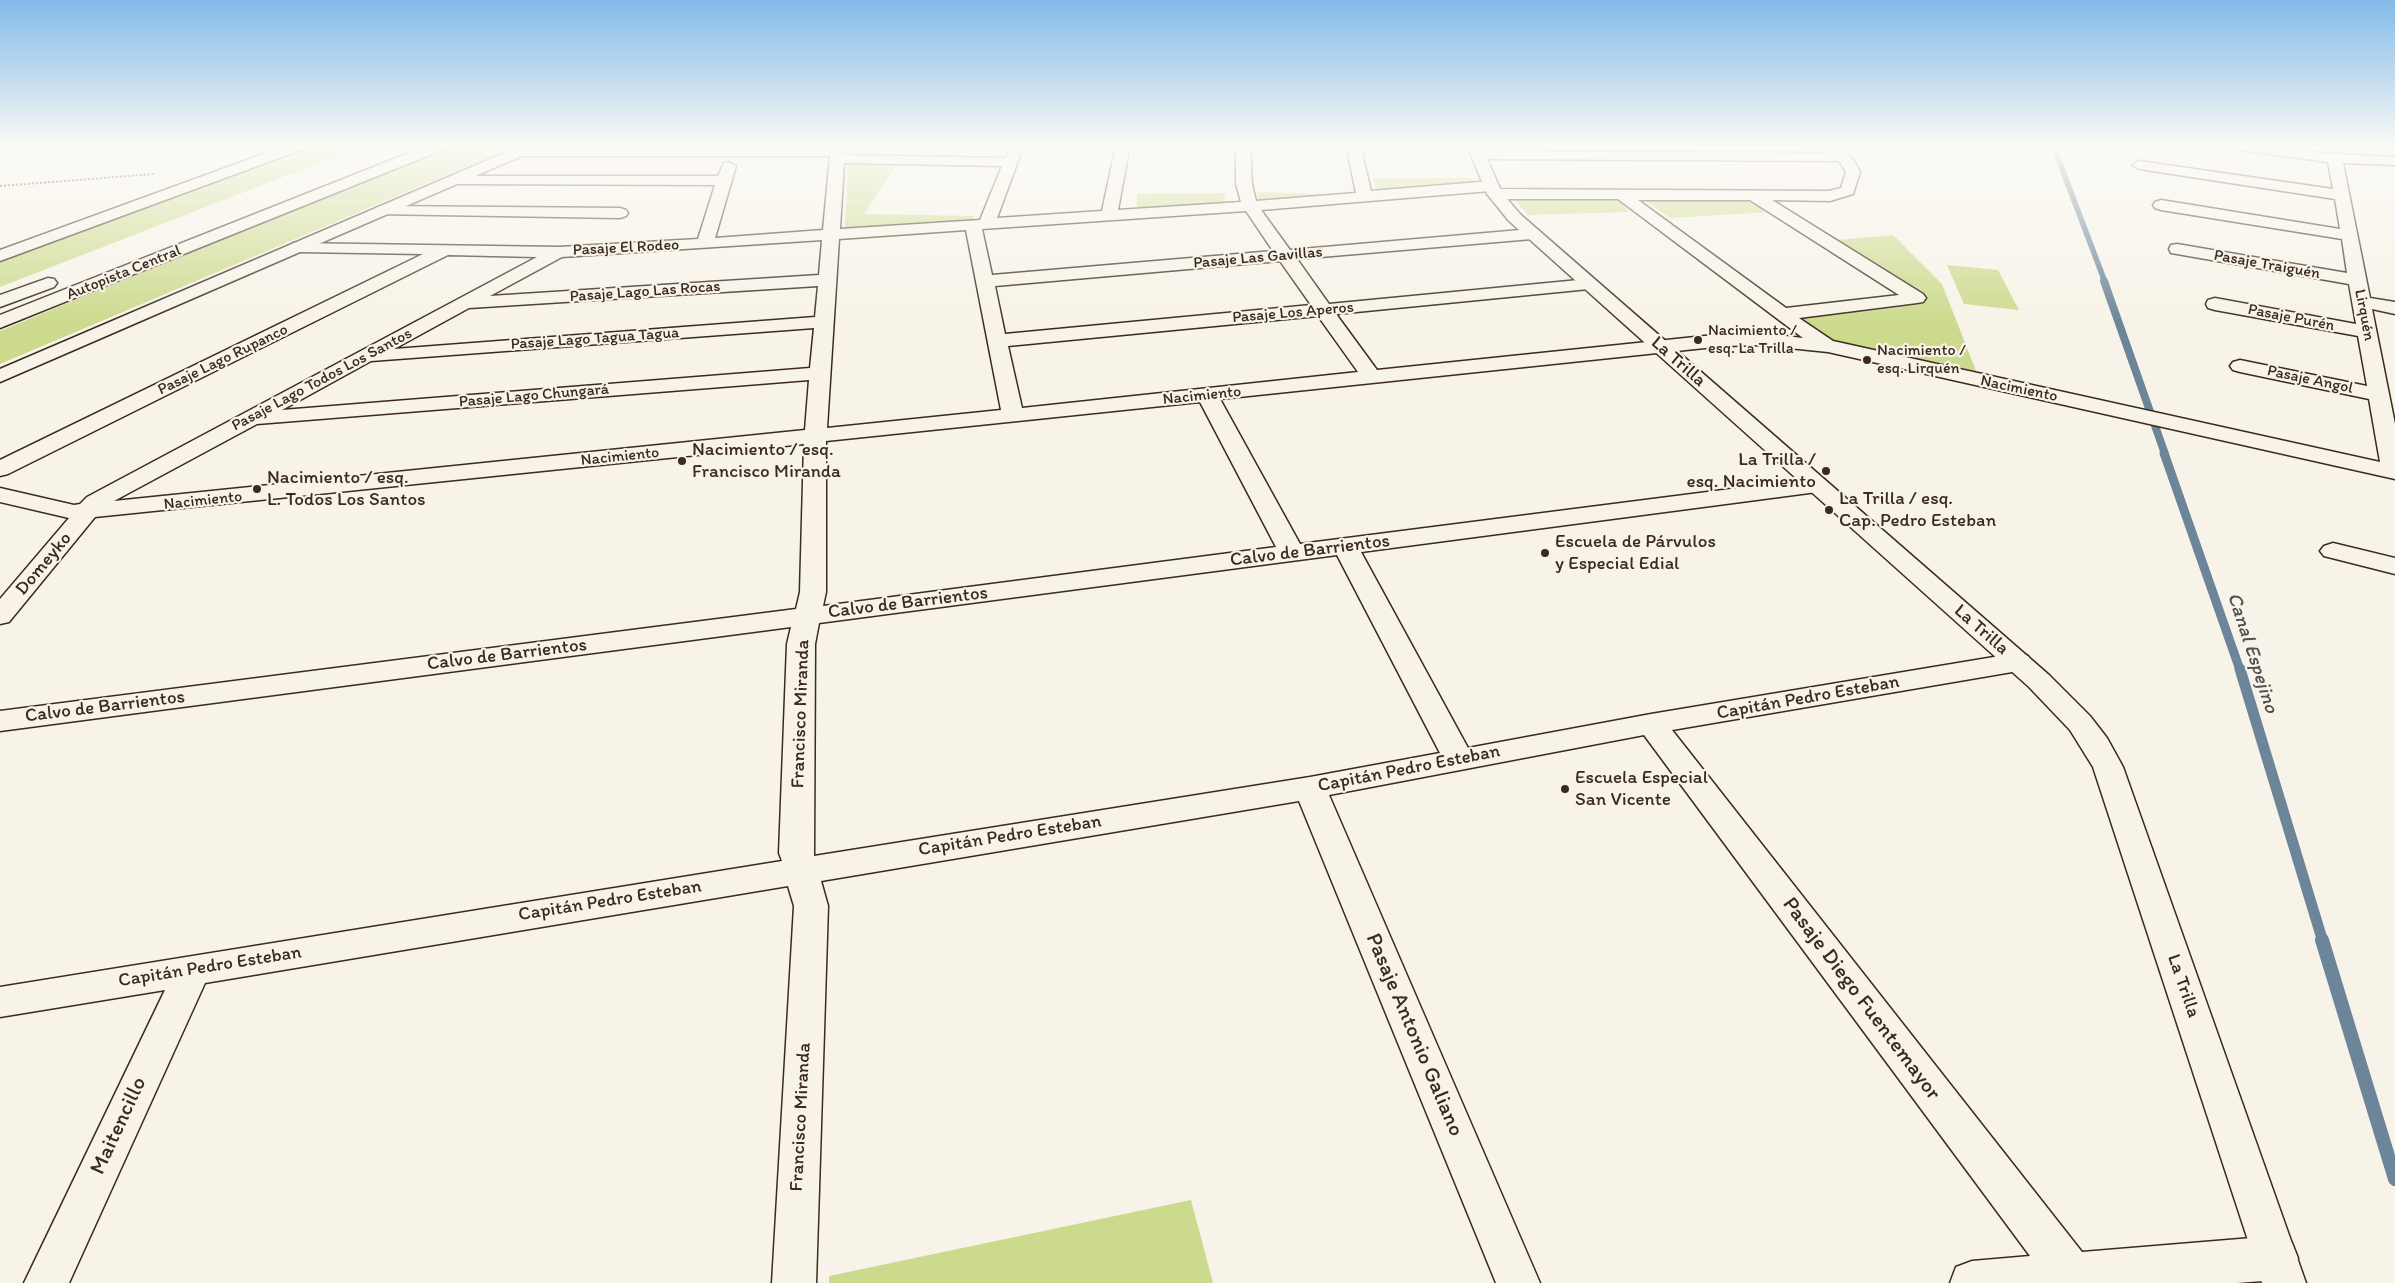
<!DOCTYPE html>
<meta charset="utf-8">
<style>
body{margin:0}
canvas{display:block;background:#f7f3e8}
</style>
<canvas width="2395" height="1283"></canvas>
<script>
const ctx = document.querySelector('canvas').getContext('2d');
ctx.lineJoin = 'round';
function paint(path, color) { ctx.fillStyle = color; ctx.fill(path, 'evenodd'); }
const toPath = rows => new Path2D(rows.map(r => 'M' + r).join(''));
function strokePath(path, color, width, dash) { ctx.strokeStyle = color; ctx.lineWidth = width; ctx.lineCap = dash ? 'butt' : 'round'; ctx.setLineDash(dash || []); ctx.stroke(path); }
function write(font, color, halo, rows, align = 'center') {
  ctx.font = font + ' Itim,sans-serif'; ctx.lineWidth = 4.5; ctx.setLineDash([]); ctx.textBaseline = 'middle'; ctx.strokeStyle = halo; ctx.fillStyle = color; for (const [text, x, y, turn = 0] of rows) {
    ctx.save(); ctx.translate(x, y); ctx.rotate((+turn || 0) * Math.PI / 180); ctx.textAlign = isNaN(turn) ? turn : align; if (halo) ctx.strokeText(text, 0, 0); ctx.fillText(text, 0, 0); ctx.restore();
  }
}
const green = toPath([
 [311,145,365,145,0,287,0,261],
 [452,145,517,145,0,364,0,331],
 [848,163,897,164,864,214,974,216,971,223,845,228],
 [1372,178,1472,178,1474,187,1378,194],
 [1257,192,1350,195,1259,202],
 [1224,193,1226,207,1137,207,1137,194],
 [1513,198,1619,200,1629,212,1528,215],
 [1644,200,1754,201,1771,212,1670,218],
 [1893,235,1942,284,1976,371,1834,343,1796,319,1917,303,1922,294,1837,240],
 [1947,265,1998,270,2019,310,1964,304],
 [1191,1200,1213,1283,829,1283,829,1276]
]);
const streamFar4 = toPath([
 [2053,145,2105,282]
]);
const streamFar3 = toPath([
 [2104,281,2165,454]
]);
const streamFar2 = toPath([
 [2164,453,2240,670]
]);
const streamFar1 = toPath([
 [2240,669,2323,942]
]);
const stream = toPath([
 [2322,940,2395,1179]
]);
const path = toPath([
 [0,186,154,174]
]);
const street = toPath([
 [831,145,845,145,844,155,1006,158,1012,145,1024,145,997,218,1102,211,1116,145,1130,145,1118,210,1241,202,1236,184,1236,145,1250,145,1252,184,1256,201,1356,193,1346,145,1360,145,1371,191,1491,181,1499,186,1496,189,1829,191,1841,188,1846,172,1839,161,1478,159,1471,155,1478,151,1829,153,1822,145,1837,145,1853,159,1860,172,1853,194,1830,201,1772,200,1923,294,1926,298,1923,302,1917,303,1799,318,1833,341,2380,462,2369,399,2240,372,2233,370,2230,366,2233,362,2240,360,2367,386,2358,336,2215,310,2208,308,2206,304,2208,300,2215,298,2356,324,2349,284,2177,254,2171,253,2169,249,2171,245,2177,244,2347,273,2342,239,2161,210,2155,208,2153,205,2155,202,2161,200,2340,229,2335,199,2139,169,2132,165,2139,161,2333,189,2328,162,2234,149,2227,145,2265,145,2321,153,2395,157,2395,165,2343,163,2370,298,2395,302,2395,314,2372,309,2395,424,2395,479,1828,352,1759,345,1724,346,1220,399,1300,544,1817,478,1825,480,1829,485,1825,490,1817,492,1361,552,1468,748,1651,714,2018,653,2028,656,2032,662,2028,668,2018,671,1672,730,2082,1252,2276,1236,2292,1243,2298,1258,2292,1273,2276,1280,2237,1283,1950,1283,1956,1267,1972,1261,2030,1256,1644,735,1329,795,1540,1283,1496,1283,1299,801,821,881,828,906,816,1283,772,1283,794,906,788,886,205,983,69,1283,24,1283,165,990,0,1017,0,987,782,861,779,853,787,644,791,627,0,731,0,711,796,609,800,592,804,444,95,517,9,622,0,624,0,599,69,518,0,502,0,488,74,505,80,504,87,497,537,257,448,255,8,474,0,476,0,460,423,254,299,252,293,251,291,247,293,243,559,247,698,239,715,185,457,184,452,182,449,179,452,176,718,176,724,163,729,162,736,166,715,238,823,230,830,156,518,156,513,155,511,152,513,149,831,148,831,145],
 [844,163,1002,166,980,220,840,229,844,163],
 [1490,191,1487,194,1495,199,1618,199,1803,338,1759,333,1724,334,1377,370,1336,314,1589,289,1595,288,1598,284,1595,280,1589,279,1329,304,1297,259,1532,239,1538,238,1540,234,1538,230,1532,229,1290,250,1261,210,1490,191],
 [1638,200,1750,200,1899,295,1786,308,1638,200],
 [1246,211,1273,251,992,275,982,229,1246,211],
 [966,230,1001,410,827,428,839,239,966,230],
 [822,240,819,275,490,296,562,257,822,240],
 [1280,261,1311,305,1005,334,995,286,1280,261],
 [818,286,815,317,394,349,469,308,818,286],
 [1318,316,1358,372,1022,408,1008,346,1318,316],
 [814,328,810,368,282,410,371,361,814,328],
 [809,380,805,430,114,501,257,424,809,380],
 [1200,402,1276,547,823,606,826,592,826,441,1200,402],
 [1337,555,1440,753,1310,777,814,856,815,644,819,623,1337,555],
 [382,206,620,208,626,210,628,213,626,216,620,218,376,214,374,211,376,208,382,206],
 [2333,543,2395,558,2395,574,2324,556,2320,551,2324,546,2333,543]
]);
const secondary = toPath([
 [288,145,308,145,306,148,0,261,0,250,288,145],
 [523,145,542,145,540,148,0,382,0,369,523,145],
 [1467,145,1481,145,1502,193,1521,215,2049,675,2090,716,2107,738,2123,767,2306,1283,2262,1283,2093,767,2070,730,2029,687,1509,221,1487,194,1467,145]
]);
const highway = toPath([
 [429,145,449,145,447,148,0,328,0,315,429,145],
 [48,278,54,279,57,283,54,287,0,307,0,295,48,278]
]);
const markers = [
 [1698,340,5,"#3b2a1e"],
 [1867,360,5,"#3b2a1e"],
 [682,461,5,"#3b2a1e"],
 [1826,471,5,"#3b2a1e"],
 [257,489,5,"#3b2a1e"],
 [1829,510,5,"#3b2a1e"],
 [1545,553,5,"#3b2a1e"],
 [1565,789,5,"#3b2a1e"]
];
const farStreetnames = [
 ["Pasaje El Rodeo",626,248,-3],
 ["Pasaje Las Gavillas",1258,258,-5],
 ["Pasaje Traiguén",2267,265,10],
 ["Autopista Central",124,273,-22],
 ["Pasaje Lago Las Rocas",645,292,-4],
 ["Pasaje Los Aperos",1293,313,-5],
 ["Lirquén",2364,315,79],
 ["Pasaje Purén",2291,318,11],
 ["Pasaje Lago Tagua Tagua",595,339,-4],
 ["Pasaje Lago Rupanco",223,360,-26],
 ["Pasaje Lago Todos Los Santos",322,380,-28],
 ["Pasaje Angol",2310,380,12],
 ["Nacimiento",2019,389,12],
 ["Pasaje Lago Chungará",534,396,-5],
 ["Nacimiento",1202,396,-6],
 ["Nacimiento",620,457,-6],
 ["Nacimiento",203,501,-6]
];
const farPoinames = [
 ["Nacimiento /",1708,331],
 ["esq. La Trilla",1708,349],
 ["Nacimiento /",1877,351],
 ["esq. Lirquén",1877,369]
];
const streetNames = [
 ["La Trilla",1678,362,41],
 ["Calvo de Barrientos",1310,551,-7],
 ["Domeyko",44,564,-50],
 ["Calvo de Barrientos",908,603,-7],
 ["La Trilla",1981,630,41],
 ["Calvo de Barrientos",507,655,-7],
 ["Capitán Pedro Esteban",1808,698,-10],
 ["Calvo de Barrientos",105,707,-7],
 ["Francisco Miranda",801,714,-88],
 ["Capitán Pedro Esteban",1409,769,-11],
 ["Capitán Pedro Esteban",1010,836,-9],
 ["Capitán Pedro Esteban",610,901,-9],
 ["Capitán Pedro Esteban",210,967,-9],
 ["La Trilla",2183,986,71],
 ["Francisco Miranda",801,1117,-87]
];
const poiNames = [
 ["Nacimiento / esq.",692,450],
 ["Francisco Miranda",692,472],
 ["La Trilla /",1816,460,"right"],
 ["esq. Nacimiento",1816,482,"right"],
 ["Nacimiento / esq.",267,478],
 ["L. Todos Los Santos",267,500],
 ["La Trilla / esq.",1839,499],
 ["Cap. Pedro Esteban",1839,521],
 ["Escuela de Párvulos",1555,542],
 ["y Especial Edial",1555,564],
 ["Escuela Especial",1575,778],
 ["San Vicente",1575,800]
];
const waterNames = [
 ["Canal Espejino",2252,653,72]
];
const nearStreetnames = [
 ["Pasaje Diego Fuentemayor",1861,999,53],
 ["Pasaje Antonio Galiano",1414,1035,67],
 ["Maitencillo",119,1126,-65]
];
paint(green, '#ccda8d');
strokePath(streamFar4, '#6c8598', 5.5);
strokePath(streamFar3, '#6c8598', 8);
strokePath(streamFar2, '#6c8598', 9);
strokePath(streamFar1, '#6c8598', 11);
strokePath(stream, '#6c8598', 14);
strokePath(street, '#3b2a1e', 3);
strokePath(secondary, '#3b2a1e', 3);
strokePath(highway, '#3b2a1e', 3);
strokePath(path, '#3b2a1e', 2, [2, 2]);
paint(street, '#f7f3e8');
paint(secondary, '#f7f3e8');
paint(highway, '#f7f3e8');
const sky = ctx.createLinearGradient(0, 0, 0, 325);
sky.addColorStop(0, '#83bae9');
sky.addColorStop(0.45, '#fbfaf5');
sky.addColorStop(1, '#fbfaf500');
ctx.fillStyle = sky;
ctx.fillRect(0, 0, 2395, 325);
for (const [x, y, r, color] of markers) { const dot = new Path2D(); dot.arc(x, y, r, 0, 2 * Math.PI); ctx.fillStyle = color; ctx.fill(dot); strokePath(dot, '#f7f3e8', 2); }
write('16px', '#3b2a1e', '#f7f3e8', farStreetnames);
write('16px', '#3b2a1e', '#f7f3e8', farPoinames, 'left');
write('19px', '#3b2a1e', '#f7f3e8', streetNames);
write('19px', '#3b2a1e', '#f7f3e8', poiNames, 'left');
write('italic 20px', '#4f5051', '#f7f3e8', waterNames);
write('22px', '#3b2a1e', '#f7f3e8', nearStreetnames);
</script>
